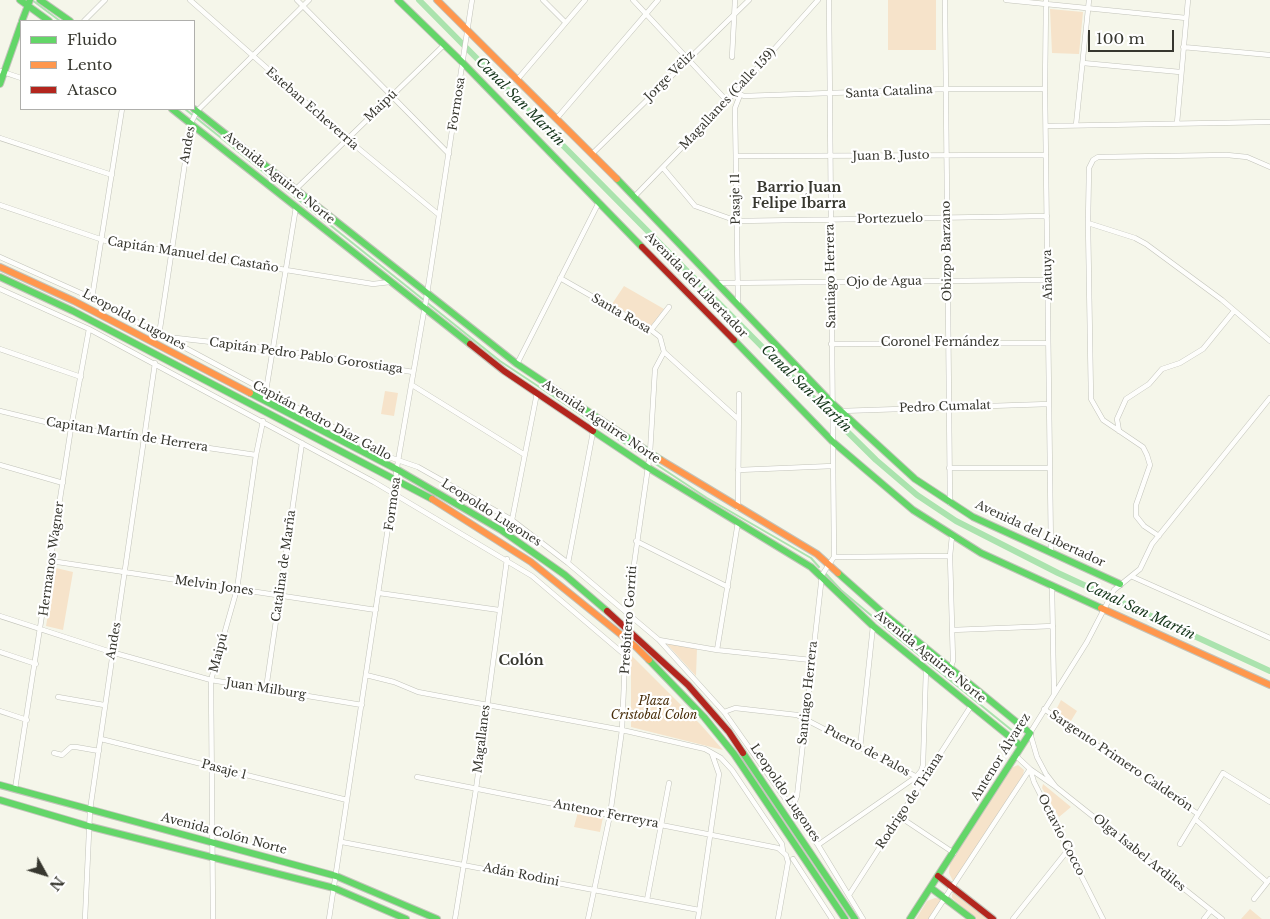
<!DOCTYPE html>
<meta charset="utf-8">
<style>
body{margin:0}
#map{position:relative;width:1270px;height:919px;overflow:hidden;background:#f5f6ea;font-family:"Libre Baskerville",serif}
canvas{display:block}
.legend{position:absolute;left:20px;top:20px;width:175px;height:90px;box-sizing:border-box;background:#fff;border:1px solid #afafac;margin:0;padding:6px 9px;list-style:none;font-size:15px;color:#37372f}
.legend li{display:flex;align-items:center;gap:10px;height:25px}
.legend b{width:25px;border:1px solid #afafac}
.north{position:absolute;left:20px;top:849px;width:50px;height:50px;-webkit-text-stroke:4px #fff;paint-order:stroke;rotate:129deg;font-size:14px;font-weight:700;line-height:20px;text-align:center;color:#37372f}
.north::after{content:'';display:block;margin:auto;width:18px;height:22px;background:#37372f;clip-path:polygon(50% 0,100% 100%,50% 72%,0 100%)}
.scale{position:absolute;left:1088px;top:30px;width:86px;height:22px;box-sizing:border-box;border:2px solid #37372f;border-top:0;padding-left:6px;font-size:15px;line-height:18px;white-space:nowrap;color:#37372f;-webkit-text-stroke:4px #fff;paint-order:stroke}
</style>
<div id="map">
<canvas width="1270" height="919"></canvas>
<ul class="legend">
<li><b style="height:6px;background:#63d668"></b>Fluido</li>
<li><b style="height:6px;background:#ff974d"></b>Lento</li>
<li><b style="height:6px;background:#b3261e"></b>Atasco</li>
</ul>
<div class="north">N</div>
<div class="scale">100 m</div>
</div>
<script>
const ctx = document.querySelector('canvas').getContext('2d');
ctx.lineJoin = 'round';
function paint(path, color) { ctx.fillStyle = color; ctx.fill(path, 'evenodd'); }
const toPath = rows => new Path2D(rows.map(r => 'M' + r).join(''));
function strokePath(path, color, width, dash) { ctx.strokeStyle = color; ctx.lineWidth = width; ctx.lineCap = dash ? 'butt' : 'round'; ctx.setLineDash(dash || []); ctx.stroke(path); }
function write(font, color, halo, rows, align = 'center') {
  ctx.font = font + ' "Libre Baskerville",serif'; ctx.lineWidth = 4.5; ctx.setLineDash([]); ctx.textBaseline = 'middle'; ctx.strokeStyle = halo; ctx.fillStyle = color; for (const [text, x, y, turn = 0] of rows) {
    ctx.save(); ctx.translate(x, y); ctx.rotate((+turn || 0) * Math.PI / 180); ctx.textAlign = isNaN(turn) ? turn : align; if (halo) ctx.strokeText(text, 0, 0); ctx.fillText(text, 0, 0); ctx.restore();
  }
}
const green = toPath([
 [888,0,936,0,936,50,888,50],
 [1050,9,1083,12,1079,54,1052,53],
 [624,286,664,309,651,326,612,304],
 [385,391,398,393,394,416,381,414],
 [56,568,73,572,63,630,46,626],
 [666,643,697,648,696,676],
 [631,655,701,725,723,750,631,727],
 [1061,700,1077,711,1069,724,1054,714],
 [1018,765,1024,770,1023,775,954,883,949,873,950,862,1011,768],
 [1043,784,1071,807,1059,817,1042,788],
 [578,812,603,817,600,832,574,827],
 [955,892,988,919,977,919,952,898,952,894],
 [935,898,942,899,930,919,916,919,927,901],
 [1250,909,1262,919,1241,919]
]);
const stream = toPath([
 [32,0,60,21],
 [185,109,500,361,707,498,811,558,819,567],
 [826,574,841,590,898,638,1014,732]
]);
const canal = toPath([
 [419,0,787,372,876,460,917,495,956,521,1058,573,1270,671]
]);
const street = toPath([
 [190,0,347,139,438,214],
 [297,0,449,154],
 [543,0,565,22],
 [633,0,727,101],
 [945,0,950,503],
 [1006,0,1186,18],
 [1046,0,1045,89,1051,551],
 [84,21,105,0],
 [1183,47,1270,55],
 [732,57,735,0],
 [1083,63,1180,72],
 [0,71,21,78],
 [517,80,585,0],
 [735,92,744,96,945,89,1045,89],
 [557,118,658,0],
 [1177,123,1188,0],
 [1076,125,1089,0],
 [1047,126,1270,122],
 [0,138,112,175],
 [592,154,749,0],
 [736,156,1046,155],
 [663,168,695,206,737,221,1047,216],
 [296,189,444,45],
 [635,196,744,83,818,0],
 [0,205,106,241,373,284,390,282],
 [1088,223,1135,238,1146,244,1222,300,1270,341],
 [0,257,92,298,389,457,418,467,512,520,568,563,659,640,724,712,818,845,863,919],
 [560,278,651,330,660,337,664,352,738,419],
 [720,283,1048,280],
 [0,289,89,329,374,482,532,576,626,656],
 [92,298,122,109],
 [738,302,735,108,740,95],
 [651,330,669,307],
 [159,335,191,123,197,111,309,0],
 [170,341,176,338,273,349,413,372],
 [831,344,1048,343],
 [0,349,81,377],
 [517,364,599,202],
 [412,385,525,455],
 [266,391,296,207],
 [0,411,66,427,256,455],
 [841,411,1049,404],
 [1119,431,1117,419,1126,399,1149,384,1162,369,1180,363,1203,349,1234,311],
 [0,465,63,483],
 [949,468,1050,468],
 [738,470,833,466],
 [738,508,739,394],
 [512,520,537,393],
 [1159,536,1144,526,1136,516,1136,505,1150,465,1147,455,1143,447,1103,420,1091,399,1088,223,1089,168,1093,160,1098,157,1227,155,1247,157,1270,167],
 [636,541,728,587],
 [834,557,950,556],
 [51,561,376,610],
 [568,563,593,432],
 [1133,577,1270,638],
 [1052,586,1054,694],
 [379,593,499,610],
 [0,616,111,652,211,680,362,705],
 [952,630,1053,626],
 [659,640,717,650,811,660],
 [717,650,738,522],
 [0,652,36,664],
 [950,669,953,661,950,556,952,536],
 [366,675,394,682,418,692,622,730,705,749,721,758,732,770,782,844,783,851],
 [266,689,302,443],
 [58,697,104,705],
 [1044,709,1198,814],
 [0,711,27,720],
 [724,712,735,708,797,715,917,777],
 [101,739,347,800],
 [860,748,873,626],
 [54,753,62,755,71,747,76,747,99,751],
 [1015,755,1030,769,1034,782,1103,919],
 [417,777,778,848,786,855,788,862,778,919],
 [1056,787,1046,774,1037,757,1030,733,1087,642,1114,590,1140,569,1152,544,1270,398],
 [15,789,71,428,89,329],
 [792,809,797,796,822,575,834,557,829,0],
 [900,817,954,853],
 [1195,819,1267,882],
 [342,842,699,910],
 [1180,844,1223,773,1270,802],
 [818,845,916,777,921,771,923,765,926,669],
 [793,859,832,919],
 [849,895,971,706],
 [1254,899,1270,879],
 [647,900,669,783],
 [85,919,90,810,155,363],
 [213,919,211,680,237,589,256,455,263,421],
 [329,919,398,461,427,294,472,0],
 [455,919,476,789,507,559],
 [588,919,610,815,622,730,627,613,650,453,655,369,664,352],
 [698,919,719,774,712,754],
 [931,919,1030,769,1056,787,1222,919],
 [1013,919,1068,850],
 [1204,919,1211,910]
]);
const fast = toPath([
 [20,0,49,21],
 [40,0,70,21],
 [398,0,463,63,642,247],
 [22,21,30,0],
 [0,84,21,24],
 [172,109,470,344],
 [194,109,517,364,661,460],
 [617,179,832,403,915,479,973,517,1120,584],
 [0,277,73,311,432,499],
 [734,340,833,442,913,510,981,553,1101,608],
 [250,393,398,470,501,530,565,575,607,611],
 [593,431,647,467,811,567,873,626,1021,746],
 [838,573,883,613,1030,733,910,919],
 [649,660,704,717,734,754,845,919],
 [743,753,855,919],
 [0,785,336,876,437,919],
 [0,800,88,826,334,888,406,919],
 [931,888,972,919]
]);
const slow = toPath([
 [437,0,617,179],
 [0,267,74,301,250,393],
 [661,460,817,554,838,573],
 [432,499,531,562,635,646,649,660],
 [1101,608,1270,685]
]);
const jam = toPath([
 [642,247,734,340],
 [470,344,504,371,593,431],
 [607,611,688,685,729,732,743,753],
 [938,876,993,919]
]);
const streetNames = [
 ["Jorge Véliz",670,76,-45],
 ["Santa Catalina",889,92,-3],
 ["Magallanes (Calle 159)",728,99,-47],
 ["Formosa",457,104,-81],
 ["Maipú",381,106,-44],
 ["Esteban Echeverría",312,109,41],
 ["Andes",188,145,-80],
 ["Juan B. Justo",891,156,-1],
 ["Avenida Aguirre Norte",279,178,39],
 ["Pasaje 11",736,199,-91],
 ["Portezuelo",890,219,-1],
 ["Obizpo Barzano",947,251,-91],
 ["Capitán Manuel del Castaño",193,255,9],
 ["Añatuya",1048,275,-91],
 ["Santiago Herrera",831,276,-91],
 ["Ojo de Agua",884,282,-1],
 ["Avenida del Libertador",696,285,46],
 ["Santa Rosa",621,314,30],
 ["Leopoldo Lugones",134,320,28],
 ["Coronel Fernández",940,343],
 ["Capitán Pedro Pablo Gorostiaga",306,356,8],
 ["Pedro Cumalat",945,407,-2],
 ["Capitán Pedro Díaz Gallo",322,421,28],
 ["Avenida Aguirre Norte",601,422,34],
 ["Capitan Martín de Herrera",127,435,9],
 ["Formosa",393,504,-82],
 ["Leopoldo Lugones",491,513,32],
 ["Avenida del Libertador",1040,534,25],
 ["Hermanos Wagner",52,559,-82],
 ["Catalina de Marña",284,566,-82],
 ["Melvin Jones",214,586,8],
 ["Presbítero Gorriti",629,620,-86],
 ["Andes",114,641,-80],
 ["Maipú",219,653,-75],
 ["Avenida Aguirre Norte",930,657,39],
 ["Juan Milburg",266,689,9],
 ["Santiago Herrera",808,693,-84],
 ["Magallanes",482,739,-83],
 ["Puerto de Palos",867,751,28],
 ["Antenor Álvarez",1001,757,-58],
 ["Sargento Primero Calderón",1121,761,34],
 ["Pasaje 1",224,770,15],
 ["Leopoldo Lugones",785,793,56],
 ["Rodrigo de Triana",910,801,-57],
 ["Antenor Ferreyra",606,814,11],
 ["Avenida Colón Norte",224,834,15],
 ["Octavio Cocco",1061,835,63],
 ["Olga Isabel Ardiles",1139,853,39],
 ["Adán Rodini",521,875,11]
];
const parkNames = [
 ["Plaza",654,702],
 ["Cristobal Colon",654,716]
];
const waterNames = [
 ["Canal San Martín",520,102,45],
 ["Canal San Martín",806,389,44],
 ["Canal San Martín",1140,611,25]
];
const neighbourhoodNames = [
 ["Barrio Juan",799,188],
 ["Felipe Ibarra",799,204],
 ["Colón",521,661]
];
paint(green, '#f6e3ca');
strokePath(stream, '#abe3ae', 2);
strokePath(canal, '#abe3ae', 6);
strokePath(street, '#c2c3ba', 5.5);
strokePath(fast, '#c2c3ba', 8);
strokePath(slow, '#c2c3ba', 8);
strokePath(jam, '#c2c3ba', 8);
strokePath(street, '#fefefc', 4.5);
strokePath(fast, '#63d668', 6);
strokePath(slow, '#ff974d', 6);
strokePath(jam, '#b3261e', 6);
write('12px', '#37372f', '#fff', streetNames);
write('italic 12px', '#482d0a', '#fff', parkNames);
write('italic 14px', '#15351a', '#fff', waterNames);
write('bold 14px', '#37372f', '#fff', neighbourhoodNames);
</script>
